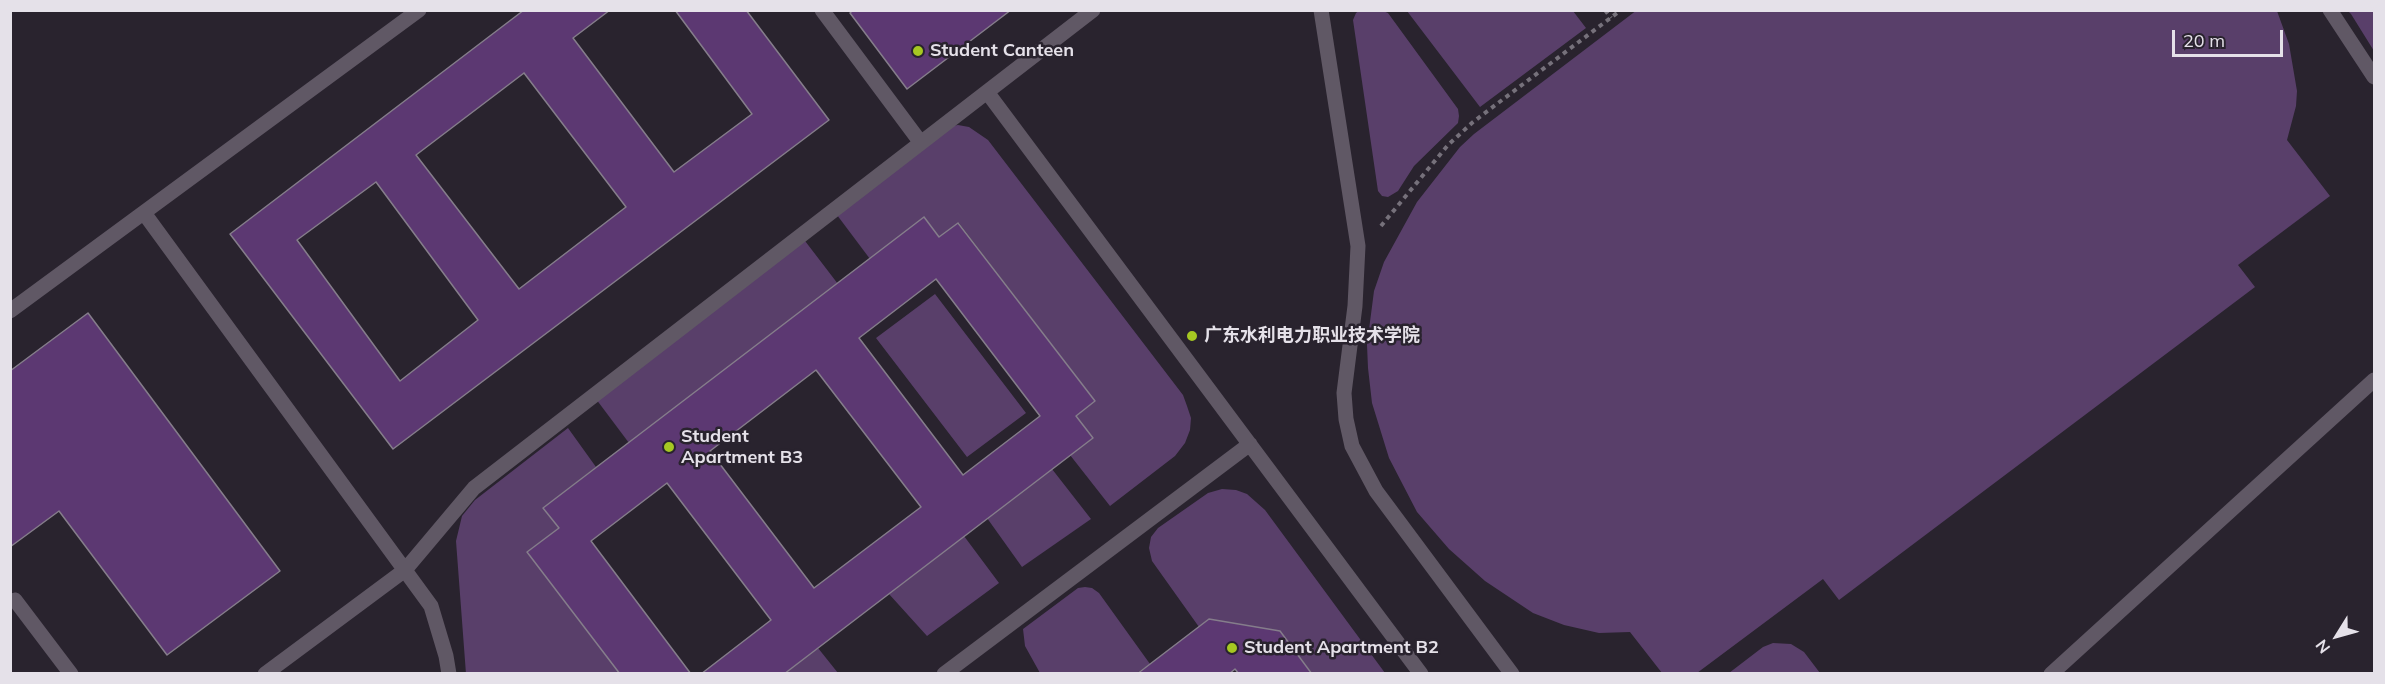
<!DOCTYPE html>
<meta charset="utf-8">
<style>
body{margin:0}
#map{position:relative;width:2385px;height:684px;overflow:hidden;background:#29232e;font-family:Mulish,sans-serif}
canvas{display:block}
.frame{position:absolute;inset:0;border:12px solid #e5e1e9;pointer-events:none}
.north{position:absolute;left:2307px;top:606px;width:60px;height:60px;-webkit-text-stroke:4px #29232e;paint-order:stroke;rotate:233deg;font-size:16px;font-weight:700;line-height:24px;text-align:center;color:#e5e1e9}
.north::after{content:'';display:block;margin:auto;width:21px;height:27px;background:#e5e1e9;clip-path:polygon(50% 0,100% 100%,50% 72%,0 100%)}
.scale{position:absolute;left:2172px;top:30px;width:111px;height:27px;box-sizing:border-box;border:3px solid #e5e1e9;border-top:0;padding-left:8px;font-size:18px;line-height:21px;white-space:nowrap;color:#e5e1e9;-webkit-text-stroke:4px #29232e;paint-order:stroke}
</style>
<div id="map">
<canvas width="2385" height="684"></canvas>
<div class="frame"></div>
<div class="north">N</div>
<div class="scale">20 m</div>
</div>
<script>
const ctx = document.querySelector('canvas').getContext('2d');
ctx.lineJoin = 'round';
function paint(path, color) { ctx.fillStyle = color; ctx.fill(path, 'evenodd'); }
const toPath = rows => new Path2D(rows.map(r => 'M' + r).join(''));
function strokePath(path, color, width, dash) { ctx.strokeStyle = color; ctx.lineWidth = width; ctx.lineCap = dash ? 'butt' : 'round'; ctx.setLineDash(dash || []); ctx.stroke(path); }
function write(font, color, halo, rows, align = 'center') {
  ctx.font = font + ' Mulish,"Noto Sans SC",sans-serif'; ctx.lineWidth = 5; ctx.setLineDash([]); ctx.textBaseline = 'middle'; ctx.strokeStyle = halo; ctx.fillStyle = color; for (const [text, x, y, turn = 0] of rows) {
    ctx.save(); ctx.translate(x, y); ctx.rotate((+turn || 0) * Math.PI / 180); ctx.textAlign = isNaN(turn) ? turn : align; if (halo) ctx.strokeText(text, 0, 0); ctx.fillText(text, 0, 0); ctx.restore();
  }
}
const green = toPath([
 [1360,10,1383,11,1388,13,1458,109,1459,116,1458,123,1414,166,1398,191,1388,197,1382,196,1378,191,1353,20,1356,13],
 [1637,10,2277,11,2289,44,2297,91,2296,106,2287,140,2330,196,2238,265,2255,287,1839,600,1823,579,1697,673,1662,673,1630,632,1599,633,1564,625,1533,613,1485,581,1449,549,1417,512,1389,458,1372,403,1368,368,1367,345,1374,291,1384,262,1417,202,1460,147,1474,134],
 [1407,11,1573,11,1586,28,1480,107],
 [2348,11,2374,11,2374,51,2351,14],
 [958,125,969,127,988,140,1183,395,1187,406,1191,418,1190,430,1185,443,1175,456,1110,506,1070,455,1093,438,1076,416,1095,401,959,223,939,237,870,259,834,211,947,127],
 [802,237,838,284,629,443,593,395],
 [935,294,1026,413,967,457,876,338],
 [568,428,596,467,543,508,559,528,527,552,620,673,466,674,456,541,462,516,475,500],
 [1052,469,1091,519,1022,567,987,518],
 [1222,489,1236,490,1247,494,1265,510,1385,673,1312,673,1280,631,1199,627,1152,561,1149,548,1151,537,1158,528,1208,493],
 [964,536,999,583,927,636,889,594],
 [1085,587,1092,588,1099,593,1150,664,1137,673,1040,673,1025,646,1023,629,1078,588],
 [1773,643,1791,644,1804,652,1820,673,1729,673,1763,647],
 [818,648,838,673,784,674]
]);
const building = toPath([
 [524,10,610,10,573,38,674,172,752,114,675,10,746,10,829,120,393,449,230,234,524,10],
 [524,73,626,207,519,289,416,155,524,73],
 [376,182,478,320,400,381,297,240,376,182],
 [853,10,1011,10,907,89,850,13,853,10],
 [924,217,939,237,958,223,1095,401,1076,416,1093,438,784,674,701,674,771,620,667,483,591,541,691,674,620,674,527,552,559,528,543,508,924,217],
 [936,279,1040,416,963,475,859,338,936,279],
 [816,370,921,507,814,588,710,451,816,370],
 [88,313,280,571,167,655,59,511,10,547,10,371,88,313],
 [1209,619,1280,631,1312,674,1239,674,1235,669,1229,674,1137,674,1209,619]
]);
const path = toPath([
 [1605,10,1611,18],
 [1381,226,1448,145,1473,122,1621,10]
]);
const service = toPath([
 [822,10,921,143],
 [1321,10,1358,246,1355,306,1344,393,1346,419,1352,446,1376,491,1512,674],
 [2330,10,2374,77],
 [987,92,1421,674],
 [144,213,431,606,446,656,449,674],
 [10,311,419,10],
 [15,600,71,674],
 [265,674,405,570,474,488,1093,10],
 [944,674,1250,444],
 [2051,674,2374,380]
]);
const markers = [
 [918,51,6,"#a6c822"],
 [1192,336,6,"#a6c822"],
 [669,447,6,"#a6c822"],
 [1232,648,6,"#a6c822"]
];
const poiNames = [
 ["Student Canteen",930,51],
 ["广东水利电力职业技术学院",1204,336],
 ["Student",681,437],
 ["Apartment B3",681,458],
 ["Student Apartment B2",1244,648]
];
paint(green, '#593f6a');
paint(building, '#5c3872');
strokePath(building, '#857d8b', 1.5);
strokePath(path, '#76717b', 4, [4.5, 4.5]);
strokePath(service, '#605865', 15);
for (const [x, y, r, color] of markers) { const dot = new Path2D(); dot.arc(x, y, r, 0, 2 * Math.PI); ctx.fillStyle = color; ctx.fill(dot); strokePath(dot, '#29232e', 2); }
write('bold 18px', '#e5e1e9', '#29232e', poiNames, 'left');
</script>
